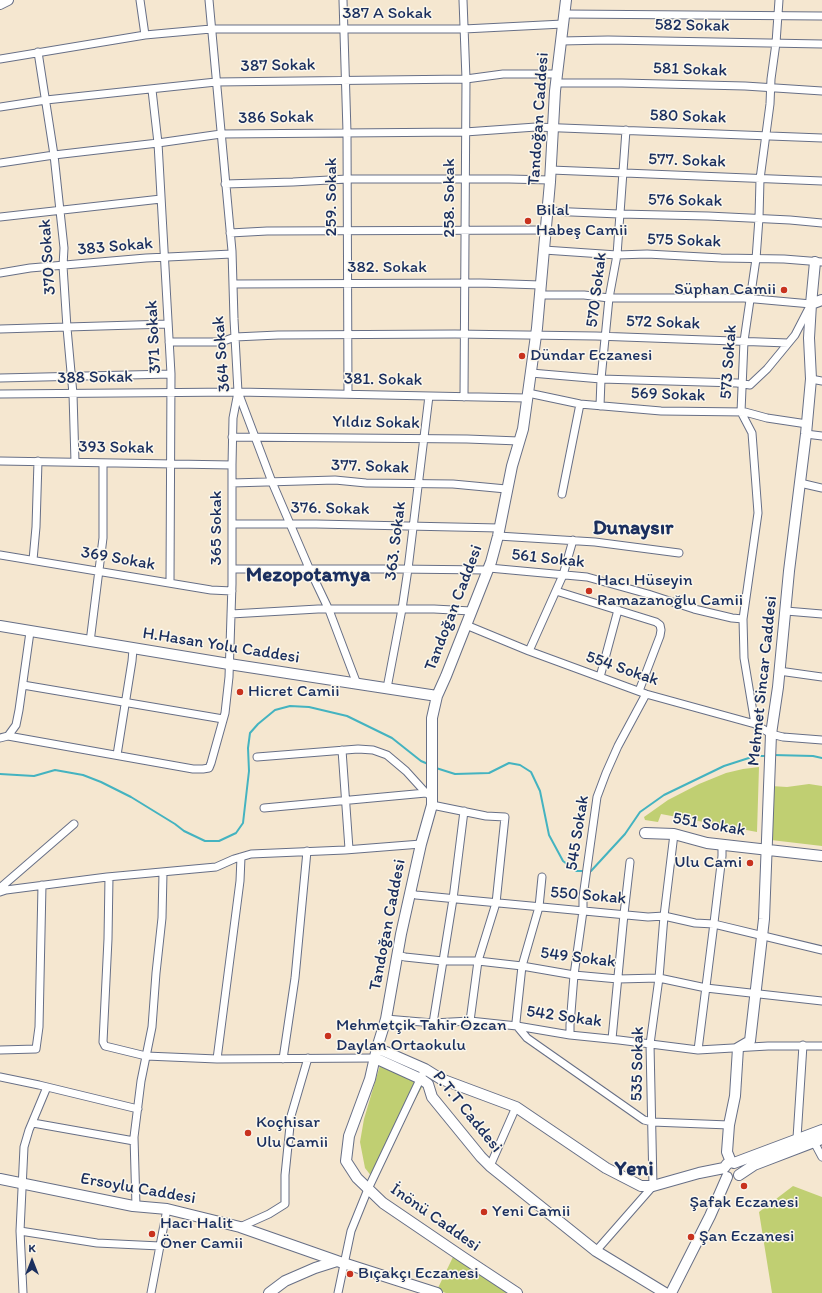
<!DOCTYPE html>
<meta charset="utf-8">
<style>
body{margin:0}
#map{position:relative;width:822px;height:1293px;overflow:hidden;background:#f5e7d0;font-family:Itim,sans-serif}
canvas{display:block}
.north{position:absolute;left:12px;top:1241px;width:40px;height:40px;-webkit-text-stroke:3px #fbf7ec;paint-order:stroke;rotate:0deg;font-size:11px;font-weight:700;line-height:16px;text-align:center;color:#1b2f5e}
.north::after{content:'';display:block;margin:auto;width:14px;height:18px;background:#1b2f5e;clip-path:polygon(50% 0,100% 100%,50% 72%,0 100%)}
</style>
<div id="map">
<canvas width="822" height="1293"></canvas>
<div class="north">K</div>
</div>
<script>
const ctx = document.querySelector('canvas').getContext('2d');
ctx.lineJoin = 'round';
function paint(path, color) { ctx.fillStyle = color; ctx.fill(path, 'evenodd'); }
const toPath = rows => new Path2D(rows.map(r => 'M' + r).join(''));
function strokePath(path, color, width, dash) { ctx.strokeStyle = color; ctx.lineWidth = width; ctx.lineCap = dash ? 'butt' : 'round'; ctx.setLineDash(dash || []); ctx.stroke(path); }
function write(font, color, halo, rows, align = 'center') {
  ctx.font = font + ' Itim,sans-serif'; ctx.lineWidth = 3; ctx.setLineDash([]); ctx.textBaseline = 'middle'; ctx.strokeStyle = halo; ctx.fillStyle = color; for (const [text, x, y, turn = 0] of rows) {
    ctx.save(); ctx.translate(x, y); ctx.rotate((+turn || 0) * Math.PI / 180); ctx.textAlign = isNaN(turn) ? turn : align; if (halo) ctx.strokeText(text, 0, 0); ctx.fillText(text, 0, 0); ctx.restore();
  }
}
const green = toPath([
 [759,767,757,832,661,814,658,822,645,820,644,817,668,800,699,784,726,773,743,769],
 [809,784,822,786,822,846,771,840,771,786,787,787],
 [381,1062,426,1080,372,1177,365,1168,360,1142,364,1119],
 [793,1186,822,1197,822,1293,772,1293,759,1212],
 [453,1257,510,1293,446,1293,437,1290]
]);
const stream = toPath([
 [773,755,813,756,822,758],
 [436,768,455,774,489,773,509,763,520,765,531,772,540,791,549,835,563,861,576,871,585,871],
 [0,774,34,776,55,770,83,775,101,782,131,797,175,824,184,831,205,841,219,841,236,833,243,823,249,771,248,748,250,733,258,724,275,710,290,706,309,707,347,716,392,738,421,761,428,764],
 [589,871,591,871,625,834,640,812,664,795,724,766,755,756,767,756]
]);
const street = toPath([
 [140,0,145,35],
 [209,0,232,251,234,319,238,392,272,482,309,568,329,610,357,684],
 [343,0,347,132,348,394],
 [463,0,466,79,464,397],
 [564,14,822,16],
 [561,41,608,40,822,44],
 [38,52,54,155,64,248,63,266,67,328,73,394,75,462],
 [0,59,145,35,211,29,464,29,563,24],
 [556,83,622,83,745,86,822,91],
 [152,90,158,143,171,374,170,583],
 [0,107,46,100,216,82,466,79,503,74,557,74],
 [0,163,54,155,158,143,221,134,465,132,536,127,822,138],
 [551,170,822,181],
 [225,184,293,182,347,179,509,179,550,180],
 [548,211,619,214,708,216,790,220,822,223],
 [0,217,161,199],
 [230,233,267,231,546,230],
 [544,250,617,255,647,254,721,258,784,259,822,262],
 [0,273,30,268,146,258,232,254],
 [233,284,480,283,541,285],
 [0,329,168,324],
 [169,342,221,342,235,337,278,335,455,334,596,336,788,343],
 [531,373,601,379,737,383,750,385,767,369,795,335,811,304,744,298,609,298,584,295,540,295],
 [0,378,171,374],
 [811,379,822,381],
 [528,393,580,404,661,411,745,412,767,418,807,424],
 [0,394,238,392,527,398],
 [600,406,601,379,609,298,617,255,626,130],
 [806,434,822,436],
 [232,437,467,439,519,441],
 [0,461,232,465],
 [232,483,335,480,366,483,453,484,506,489],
 [800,483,822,488],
 [562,494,580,404],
 [232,524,316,524,499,528],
 [498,536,595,542,679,553],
 [0,555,211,590,232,591],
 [33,560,36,527,38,461],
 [489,568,587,577,648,594,694,609,732,618,743,619],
 [232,569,396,569,488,570],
 [556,591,656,622,660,625,661,630,660,636,639,691],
 [786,611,822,614],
 [231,614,318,609,434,609,471,611],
 [466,625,529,651,646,694,755,724,771,734,783,737,822,740],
 [90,642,103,538,103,463],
 [529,651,563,575,573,540],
 [779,671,822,677],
 [600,677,618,610],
 [23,685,223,719],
 [387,688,402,609,408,569,429,396],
 [755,724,744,658,743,619,758,513,752,433,741,412,744,341,756,259,759,218,760,179,770,104,771,79,776,43,779,0],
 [8,736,16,725,19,710,30,632],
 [0,738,8,736,193,769,203,769,209,768,211,763,225,713,229,677,232,584,232,465,233,418,238,392],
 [342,750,349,849],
 [117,755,132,661,133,649],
 [257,757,358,749,373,750,387,755,406,771,426,793,432,796],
 [432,805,486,816,505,817,496,903,478,961,470,1021],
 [264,808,426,793],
 [109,877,108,939,103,1042,105,1046,146,1056,217,1059,375,1058],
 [542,877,539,907,522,966,516,1022,517,1026,527,1038,644,1120,652,1122,729,1125],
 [0,888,74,824],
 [0,892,6,890,107,877,216,867,234,859,251,854,345,850,421,844],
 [410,893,416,895,467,900,648,917,664,916,695,923,714,924,822,950],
 [397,955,405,957,443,961,478,961,522,966,574,975,618,979,659,978,706,988,822,1001],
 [386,1019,433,1023,470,1021,517,1026,570,1035,619,1040,698,1050,768,1046,822,1046],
 [433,1023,453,899,464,811],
 [570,1035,570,1025,574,975,583,911,583,897,597,797,606,773,618,746,646,694],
 [612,1039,624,914,630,862],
 [0,1050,36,1049,39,1027,42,885],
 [698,1050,713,931,722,856,722,845],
 [217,1059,240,881,241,857],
 [283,1059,295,978,307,851],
 [0,1077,39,1085,138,1109],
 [33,1123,134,1141],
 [797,1138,803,1045],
 [814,1142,822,1157],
 [490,1166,516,1107],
 [136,1206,134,1137,141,1081,152,1027,156,973,162,918,163,873],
 [240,1227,269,1214,285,1204,285,1175,291,1116,308,1058],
 [20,1231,97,1243,160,1246],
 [596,1251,653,1186,650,1044,659,978,664,916,674,834],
 [23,1293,20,1231,24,1147,29,1130,47,1087],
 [151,1293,167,1209],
 [338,1293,351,1231,368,1189,425,1069]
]);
const secondary = toPath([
 [0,4,8,0],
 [811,304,822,300],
 [0,626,229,664,437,696],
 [645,833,674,834,707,843,822,856],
 [377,1048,425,1069,441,1079,516,1107,606,1168,641,1186,653,1186,699,1173,724,1168,727,1164,731,1162],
 [375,1058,421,1079,428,1084,432,1097,481,1157,490,1166,596,1251,665,1293],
 [731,1162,727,1152,729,1125,735,1096,738,1048,750,1041,764,919,771,734,778,687,789,571,806,434,811,379,809,338,811,304,815,262],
 [734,1163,822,1130],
 [739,1175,754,1165,822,1139],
 [0,1179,133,1206,167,1209,240,1227,337,1261],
 [269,1293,285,1281,315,1268,337,1261,437,1293],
 [517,1293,464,1258,383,1203,357,1178,346,1161,349,1136,370,1079,377,1048,386,1019,401,934,421,844,432,805,432,718,437,696,446,676,491,562,498,536,512,466,523,429,537,328,550,182,555,91,566,0],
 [671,1293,710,1216,727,1177]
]);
const markers = [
 [528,221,4,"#c8321e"],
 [784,290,4,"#c8321e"],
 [522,356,4,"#c8321e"],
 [589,591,4,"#c8321e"],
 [240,692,4,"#c8321e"],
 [750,863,4,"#c8321e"],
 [328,1036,4,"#c8321e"],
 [248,1133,4,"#c8321e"],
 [744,1186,4,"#c8321e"],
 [484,1212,4,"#c8321e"],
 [152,1234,4,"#c8321e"],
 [691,1237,4,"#c8321e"],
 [350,1274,4,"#c8321e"]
];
const streetNames = [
 ["387 A Sokak",387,14],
 ["582 Sokak",692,26,1],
 ["387 Sokak",278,66,-1],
 ["581 Sokak",690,70,2],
 ["580 Sokak",688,117,2],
 ["386 Sokak",276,118,-1],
 ["Tandoğan Caddesi",539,119,-86],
 ["577. Sokak",687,161,2],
 ["259. Sokak",332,197,-90],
 ["258. Sokak",450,198,-90],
 ["576 Sokak",685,201,1],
 ["575 Sokak",684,241,2],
 ["383 Sokak",115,247,-5],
 ["370 Sokak",48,257,-94],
 ["382. Sokak",387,268],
 ["570 Sokak",597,290,-83],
 ["572 Sokak",663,323,2],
 ["371 Sokak",154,337,-93],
 ["364 Sokak",222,354,-95],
 ["573 Sokak",729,362,-86],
 ["388 Sokak",95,378,-1],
 ["381. Sokak",383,380,1],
 ["569 Sokak",668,395,2],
 ["Yıldız Sokak",376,423,1],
 ["393 Sokak",116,448,1],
 ["377. Sokak",370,467,2],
 ["376. Sokak",330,509,1],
 ["365 Sokak",217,528,-90],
 ["363. Sokak",396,541,-83],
 ["369 Sokak",118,559,10],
 ["561 Sokak",548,559,6],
 ["Tandoğan Caddesi",454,608,-69],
 ["H.Hasan Yolu Caddesi",221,646,9],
 ["554 Sokak",622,669,19],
 ["Mehmet Sincar Caddesi",763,681,-84],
 ["551 Sokak",709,825,10],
 ["545 Sokak",578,833,-81],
 ["550 Sokak",588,896,5],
 ["Tandoğan Caddesi",388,925,-79],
 ["549 Sokak",578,958,7],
 ["542 Sokak",564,1017,8],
 ["535 Sokak",638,1064,-89],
 ["P.T.T Caddesi",467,1112,51],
 ["Ersoylu Caddesi",138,1189,10],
 ["İnönü Caddesi",435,1218,35]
];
const poiNames = [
 ["Bilal",536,211],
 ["Habeş Camii",536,231],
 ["Süphan Camii",776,290,"right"],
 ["Dündar Eczanesi",530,356],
 ["Hacı Hüseyin",597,581],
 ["Ramazanoğlu Camii",597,601],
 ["Hicret Camii",248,692],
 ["Ulu Cami",742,863,"right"],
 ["Mehmetçik Tahir Özcan",336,1026],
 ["Daylan Ortaokulu",336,1046],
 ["Koçhisar",256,1123],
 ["Ulu Camii",256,1143],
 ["Şafak Eczanesi",744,1203,"center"],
 ["Yeni Camii",492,1212],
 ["Hacı Halit",160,1224],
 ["Öner Camii",160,1244],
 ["Şan Eczanesi",699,1237],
 ["Bıçakçı Eczanesi",358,1274]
];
const districtNames = [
 ["Dunaysır",633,529],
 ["Mezopotamya",308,576],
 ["Yeni",634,1170]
];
paint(green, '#c0cf72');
strokePath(stream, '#44b3c0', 2);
strokePath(street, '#676f86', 9);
strokePath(secondary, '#676f86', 12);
strokePath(street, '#fff', 7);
strokePath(secondary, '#fff', 10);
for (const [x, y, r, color] of markers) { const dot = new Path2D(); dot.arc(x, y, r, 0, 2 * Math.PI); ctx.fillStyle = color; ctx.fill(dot); strokePath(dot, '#fbf7ec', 1.5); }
write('17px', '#1b2f5e', '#fbf7ec', streetNames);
write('17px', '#1b2f5e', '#fbf7ec', poiNames, 'left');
write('bold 21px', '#1b2f5e', '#fbf7ec', districtNames);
</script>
